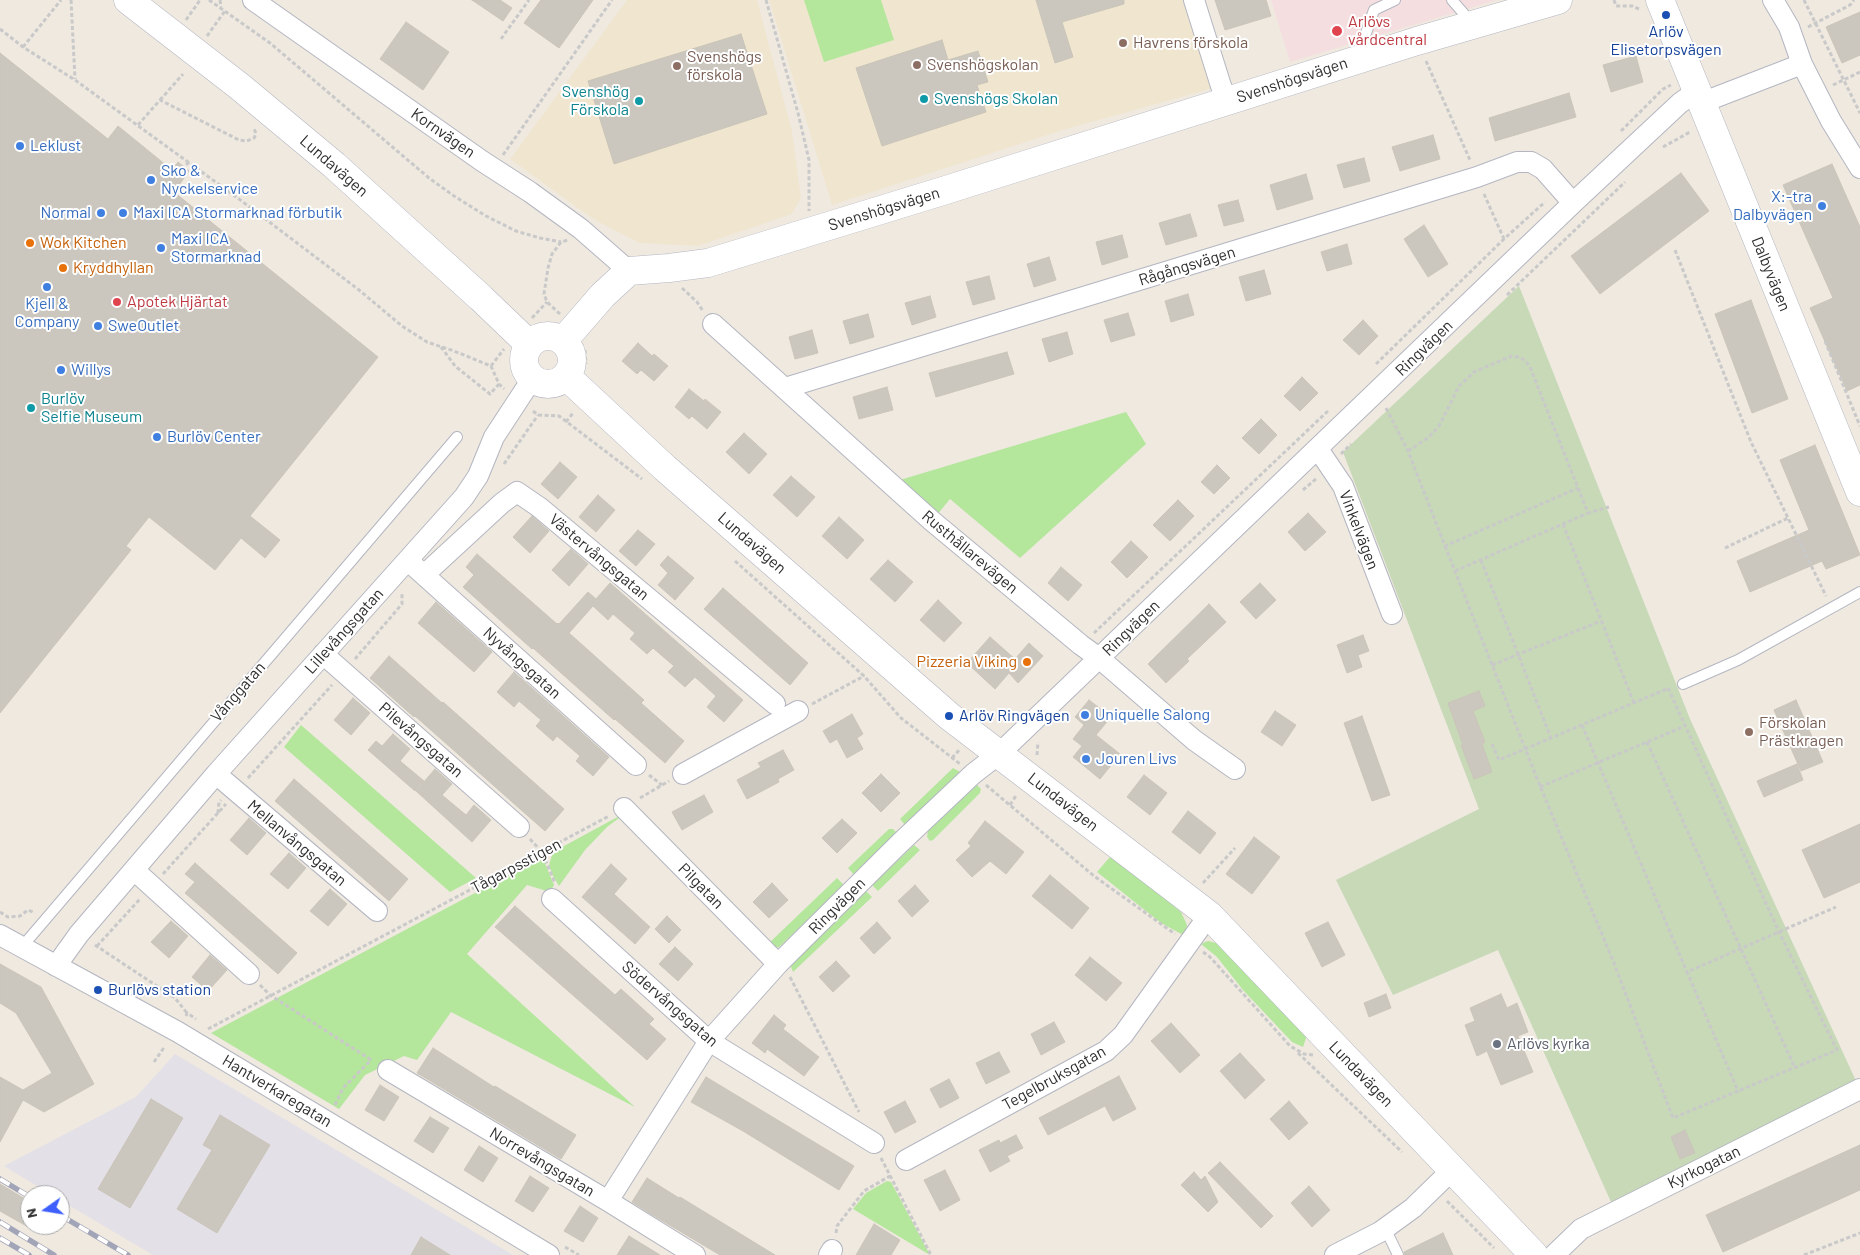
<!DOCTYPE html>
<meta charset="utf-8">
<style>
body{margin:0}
#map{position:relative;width:1860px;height:1255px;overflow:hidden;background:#efe9e0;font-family:Barlow,sans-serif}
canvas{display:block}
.north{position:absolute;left:20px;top:1185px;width:50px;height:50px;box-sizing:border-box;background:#fff;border:1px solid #ababab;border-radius:50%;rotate:257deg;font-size:14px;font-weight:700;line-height:20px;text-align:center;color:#2e2e2e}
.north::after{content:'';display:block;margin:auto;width:18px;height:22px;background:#3e5ffe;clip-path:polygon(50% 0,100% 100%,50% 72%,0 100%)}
</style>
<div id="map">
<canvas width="1860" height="1255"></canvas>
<div class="north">N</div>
</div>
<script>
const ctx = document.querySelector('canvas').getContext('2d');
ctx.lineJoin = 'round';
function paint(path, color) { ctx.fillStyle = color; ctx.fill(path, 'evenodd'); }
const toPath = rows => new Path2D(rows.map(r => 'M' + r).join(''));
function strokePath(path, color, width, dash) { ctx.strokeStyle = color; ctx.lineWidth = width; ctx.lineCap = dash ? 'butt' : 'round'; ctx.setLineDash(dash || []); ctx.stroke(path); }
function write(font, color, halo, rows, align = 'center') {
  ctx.font = font + ' Barlow,sans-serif'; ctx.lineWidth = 4; ctx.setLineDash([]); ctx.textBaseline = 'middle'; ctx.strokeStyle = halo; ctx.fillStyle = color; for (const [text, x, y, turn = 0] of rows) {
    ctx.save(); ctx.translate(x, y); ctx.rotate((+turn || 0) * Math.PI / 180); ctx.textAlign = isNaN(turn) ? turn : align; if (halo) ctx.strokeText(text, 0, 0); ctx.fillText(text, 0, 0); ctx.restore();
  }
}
const industrial = toPath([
 [175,1054,513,1255,153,1255,60,1200,60,1195,52,1195,4,1166,136,1097]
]);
const education = toPath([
 [627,0,757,0,792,131,801,198,792,214,698,246,639,243,593,219,510,159],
 [769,0,1194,0,1221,86,1063,130,832,205]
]);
const medical = toPath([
 [1271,0,1497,0,1290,62]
]);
const green = toPath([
 [804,0,881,0,894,40,824,62],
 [1126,412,1146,444,1020,558,950,499,932,521,890,483],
 [301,725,476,878,450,892,284,747],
 [953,768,962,773,905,825,900,819],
 [977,785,981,789,980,793,933,840,930,841,927,837,928,831],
 [623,814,624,817,619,818,607,827,585,850,559,886,553,876,549,865,553,852],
 [889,829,893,829,898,834,855,876,848,868],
 [914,845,920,850,878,891,872,885],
 [1113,857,1181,912,1187,925,1185,936,1161,923,1097,872,1109,858],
 [541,858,544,861,554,885,550,892,527,885,467,954,635,1107,451,1012,417,1060,404,1056,365,1075,339,1109,211,1033],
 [837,878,844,885,779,947,772,948,767,945],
 [866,891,872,897,793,972,790,964],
 [1208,941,1216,943,1307,1035,1303,1047,1292,1042,1243,990,1217,957,1201,944],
 [887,1181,891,1182,930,1255,853,1209,866,1193]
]);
const cemetery = toPath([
 [1519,286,1690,719,1856,1081,1611,1202,1498,950,1393,995,1336,880,1479,809,1343,452]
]);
const building = toPath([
 [472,0,500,0,512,8,503,21,472,0],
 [541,0,593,0,559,48,524,23,541,0],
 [1036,0,1124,0,1124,4,1062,22,1073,57,1055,63,1036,0],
 [1215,0,1266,0,1271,16,1225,30,1215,0],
 [1860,12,1860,55,1842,63,1826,27,1860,12],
 [406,22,449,52,423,90,380,59,406,22],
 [741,34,767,114,614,164,588,81,741,34],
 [942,40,948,60,978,51,988,82,977,85,986,112,882,146,856,68,942,40],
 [0,53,108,139,118,126,172,170,178,162,189,171,174,192,378,357,250,516,280,540,265,558,241,538,215,570,149,517,126,546,131,550,0,713,0,53],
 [1636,56,1643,82,1611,92,1603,65,1636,56],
 [1569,93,1576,117,1495,141,1489,118,1569,93],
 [1433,135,1440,159,1400,171,1392,147,1433,135],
 [1364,158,1370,181,1344,188,1337,165,1364,158],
 [1832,164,1860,227,1860,385,1847,391,1810,308,1833,298,1783,185,1832,164],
 [1681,173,1709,211,1600,294,1571,256,1681,173],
 [1306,174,1313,199,1277,210,1270,185,1306,174],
 [1238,200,1244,221,1224,226,1218,205,1238,200],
 [1190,214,1197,236,1166,245,1159,223,1190,214],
 [1424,225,1448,264,1428,277,1404,239,1424,225],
 [1122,235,1128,257,1102,265,1096,242,1122,235],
 [1347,244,1352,264,1327,271,1321,252,1347,244],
 [1049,257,1056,280,1034,287,1027,264,1049,257],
 [1264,270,1271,294,1246,301,1239,277,1264,270],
 [989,276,995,299,973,305,966,282,989,276],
 [1188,294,1194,315,1171,322,1165,301,1188,294],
 [930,296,936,317,912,325,905,303,930,296],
 [1751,300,1788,399,1752,413,1715,314,1751,300],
 [1128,313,1135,335,1111,342,1104,320,1128,313],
 [868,314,874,337,850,344,843,321,868,314],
 [1363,320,1378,336,1359,355,1343,340,1363,320],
 [812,330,818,353,795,359,789,337,812,330],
 [1067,332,1073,354,1049,362,1042,339,1067,332],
 [638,343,652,356,654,354,668,366,654,381,641,370,637,374,622,361,638,343],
 [1007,352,1014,374,936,397,929,373,1007,352],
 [1302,377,1318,393,1300,411,1284,396,1302,377],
 [887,387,893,410,859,419,853,397,887,387],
 [689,389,704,401,705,399,721,412,707,429,692,416,689,419,675,407,689,389],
 [1261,419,1277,435,1259,454,1242,438,1261,419],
 [744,433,767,454,749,474,726,452,744,433],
 [1815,445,1860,555,1826,569,1822,561,1750,592,1737,561,1809,530,1780,460,1815,445],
 [560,462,577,477,558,499,541,484,560,462],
 [1217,465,1230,478,1214,494,1201,482,1217,465],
 [791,476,815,497,797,517,773,495,791,476],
 [598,495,615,510,596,532,579,517,598,495],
 [1178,500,1194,516,1170,541,1153,525,1178,500],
 [1308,513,1326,532,1305,551,1288,532,1308,513],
 [532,516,549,531,530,553,513,537,532,516],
 [839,517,864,540,847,559,822,536,839,517],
 [638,530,655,544,636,566,619,551,638,530],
 [1131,541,1148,557,1127,578,1111,562,1131,541],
 [571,549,588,564,569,586,552,570,571,549],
 [477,554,557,624,558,623,559,624,588,592,596,599,610,583,743,700,724,722,707,707,716,696,695,677,685,687,668,672,674,666,653,648,647,654,630,639,635,633,613,614,608,620,593,606,569,633,644,700,641,703,684,741,665,763,615,719,614,720,533,648,532,649,463,587,474,575,466,567,477,554],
 [668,556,694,578,675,600,658,585,668,573,660,565,668,556],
 [888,560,913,582,895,602,870,579,888,560],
 [1061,567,1082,585,1068,601,1048,583,1061,567],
 [1260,583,1276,600,1256,619,1240,602,1260,583],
 [723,588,808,663,790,685,704,609,723,588],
 [938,600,962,623,944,642,920,620,938,600],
 [436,602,492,652,474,672,418,623,436,602],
 [1209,604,1226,622,1187,659,1189,661,1166,683,1148,664,1209,604],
 [1363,635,1369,651,1358,655,1362,667,1347,673,1337,645,1363,635],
 [990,637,1015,659,1029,643,1043,656,1018,683,1009,673,995,689,967,663,990,637],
 [389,656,442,703,443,702,564,809,545,831,415,716,414,717,370,678,389,656],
 [514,672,609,757,593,776,576,761,580,756,557,736,553,741,536,726,541,720,519,701,514,707,497,692,514,672],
 [1479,691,1485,706,1473,711,1485,742,1482,744,1492,772,1474,779,1461,745,1463,745,1448,703,1479,691],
 [353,698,370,713,351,735,334,720,353,698],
 [1089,700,1111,717,1096,735,1120,754,1100,779,1073,757,1082,746,1073,739,1084,725,1075,717,1089,700],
 [1796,700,1823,762,1801,771,1774,710,1796,700],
 [1275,711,1296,725,1282,746,1261,732,1275,711],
 [852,714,863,734,857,738,863,749,847,758,837,739,830,743,823,731,852,714],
 [1362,716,1390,795,1372,801,1344,723,1362,716],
 [393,734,410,749,400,761,424,781,415,791,368,750,376,741,382,746,393,734],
 [783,750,794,770,778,779,779,782,747,799,737,780,761,767,758,763,783,750],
 [1797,764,1803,780,1764,797,1757,781,1797,764],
 [435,769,452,784,442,795,466,815,474,805,491,820,472,842,416,791,435,769],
 [881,774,900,793,881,812,862,793,881,774],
 [1144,775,1167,793,1150,815,1127,797,1144,775],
 [294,779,408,879,389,901,275,801,294,779],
 [704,795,713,812,682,830,672,812,704,795],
 [1188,811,1216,833,1200,854,1172,832,1188,811],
 [249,818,266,833,247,855,230,840,249,818],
 [842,819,857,833,837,853,822,838,842,819],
 [985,821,1024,852,1006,874,990,861,972,877,956,860,971,846,968,843,985,821],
 [1860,824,1860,882,1824,898,1802,850,1860,824],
 [1254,837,1280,857,1252,894,1226,874,1254,837],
 [289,853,306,868,288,889,270,874,289,853],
 [195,863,297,953,278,974,185,893,195,882,185,874,195,863],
 [611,864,627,879,614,894,650,927,635,944,582,897,611,864],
 [1050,875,1089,908,1072,929,1032,896,1050,875],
 [772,883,788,900,769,918,753,902,772,883],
 [915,885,929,901,912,917,898,901,915,885],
 [330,889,347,904,328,926,310,911,330,889],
 [515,906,615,995,621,989,654,1019,649,1024,666,1039,647,1060,495,927,515,906],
 [667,916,681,930,669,943,655,929,667,916],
 [171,921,188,936,169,958,151,942,171,921],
 [877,922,891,938,874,954,860,938,877,922],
 [1328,922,1345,955,1322,967,1305,933,1328,922],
 [675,947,693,964,678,981,659,964,675,947],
 [210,955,227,970,208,991,192,977,210,955],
 [1090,957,1122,983,1106,1001,1075,975,1090,957],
 [836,961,850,976,833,992,819,977,836,961],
 [0,964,41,987,94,1084,44,1112,23,1100,0,1142,0,1077,23,1090,52,1073,16,1013,0,1003,0,964],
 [1386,994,1391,1008,1369,1017,1364,1003,1386,994],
 [1501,994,1507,1008,1517,1003,1528,1032,1518,1036,1533,1072,1501,1085,1487,1051,1477,1056,1465,1025,1475,1021,1470,1008,1501,994],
 [774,1015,786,1025,783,1029,819,1057,804,1076,767,1049,765,1053,752,1043,774,1015],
 [1054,1022,1065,1042,1041,1055,1031,1034,1054,1022],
 [1171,1023,1200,1055,1180,1073,1151,1041,1171,1023],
 [433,1048,494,1087,495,1086,576,1135,561,1159,417,1073,433,1048],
 [999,1052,1010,1072,986,1084,976,1063,999,1052],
 [1240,1053,1265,1080,1245,1099,1220,1071,1240,1053],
 [1119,1076,1136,1109,1113,1121,1105,1106,1048,1135,1039,1118,1119,1076],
 [706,1077,854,1166,839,1190,743,1131,691,1102,706,1077],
 [949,1079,959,1098,940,1108,930,1089,949,1079],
 [380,1085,399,1097,384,1121,365,1110,380,1085],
 [151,1099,183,1118,130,1208,98,1189,151,1099],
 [905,1101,916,1122,895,1133,884,1112,905,1101],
 [1289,1101,1308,1123,1289,1140,1270,1119,1289,1101],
 [220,1115,270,1145,217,1233,177,1209,212,1150,203,1145,220,1115],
 [430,1117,449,1128,433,1153,414,1141,430,1117],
 [1685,1130,1695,1153,1680,1159,1671,1137,1685,1130],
 [1016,1135,1023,1148,1007,1156,1010,1161,990,1172,979,1150,999,1140,1000,1143,1016,1135],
 [1860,1145,1860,1190,1723,1252,1706,1215,1860,1145],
 [479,1146,498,1158,483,1182,464,1170,479,1146],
 [1220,1162,1273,1216,1261,1228,1208,1173,1220,1162],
 [945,1170,960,1200,940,1211,924,1180,945,1170],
 [1194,1172,1201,1180,1205,1176,1218,1202,1208,1212,1181,1185,1194,1172],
 [530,1176,549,1188,533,1212,515,1201,530,1176],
 [647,1178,679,1198,680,1197,775,1255,720,1255,651,1214,632,1202,647,1178],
 [0,1184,30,1202,30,1228,0,1211,0,1184],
 [1309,1186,1330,1210,1312,1227,1291,1203,1309,1186],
 [580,1206,598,1218,583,1242,564,1231,580,1206],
 [874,1224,900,1240,891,1255,856,1255,874,1224],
 [1443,1233,1453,1255,1405,1255,1404,1252,1443,1233],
 [629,1236,660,1255,617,1255,629,1236],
 [421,1237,450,1255,411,1255,421,1237]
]);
const path = toPath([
 [71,0,75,79],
 [209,0,270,43,429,178,454,196,486,216,516,231,540,238,561,242],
 [220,0,221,7],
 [766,0,798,113,809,160,809,211],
 [1614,0,1616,6,1632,6,1639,9],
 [1804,0,1860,113],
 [186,20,200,0],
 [1808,27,1850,5,1854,0],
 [0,29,23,47,75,80,239,199,359,290,402,326,427,342,454,351,491,366,499,384,504,389],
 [207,36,225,11],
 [501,39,529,0],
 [23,47,61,0],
 [1426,61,1470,160],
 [1833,85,1860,72],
 [160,100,183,74],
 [138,125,160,100,239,140,247,141,254,138,256,134,254,128],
 [1621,131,1663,89,1671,85],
 [1663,147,1690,132],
 [503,155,612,0],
 [177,174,189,162],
 [1484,194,1504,239],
 [1675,250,1751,442,1826,596],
 [682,288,697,302,703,311],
 [1507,295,1625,182],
 [560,314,547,302,544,294,548,268,552,254,561,242,568,240],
 [532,318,547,302],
 [1825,341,1860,426],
 [441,347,455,366,490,394,499,384],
 [585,350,586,364],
 [1376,364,1504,239,1545,202],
 [491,366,504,349],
 [1386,408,1408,451,1445,546,1578,488],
 [533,411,538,415,559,416,642,479],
 [566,422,573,413],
 [1408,451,1429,437,1439,426,1459,386,1474,372,1512,356,1518,357,1525,360,1530,367,1588,513,1609,507],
 [1341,454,1351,444],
 [504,464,538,415],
 [1303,490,1317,478],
 [1563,524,1634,703],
 [1445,546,1538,781,1614,963,1673,1118,1738,1091,1687,972,1836,907],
 [1725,548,1788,518],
 [1481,560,1551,738],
 [735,561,864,676,901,718,960,764],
 [1455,571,1588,513],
 [1094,633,1329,410],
 [355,659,402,604,402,593],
 [1492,665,1601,621],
 [1668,688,1779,932,1837,1050,1738,1091],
 [812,704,864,676],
 [1582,725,1687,972],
 [1647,742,1795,1068],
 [1492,744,1499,760,1669,688],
 [1037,755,1038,742],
 [952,758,960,749],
 [649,775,662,785],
 [248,778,332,685],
 [986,785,1094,876,1175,934],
 [1540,787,1685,726],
 [640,798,669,781],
 [1010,805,1017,794],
 [218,813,219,802,221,800],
 [530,839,542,852,555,883],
 [163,874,226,804],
 [1203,883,1235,848],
 [0,912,8,917,20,916,28,910,35,913],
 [95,945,175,998,187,1013],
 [97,946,140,899],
 [1203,952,1210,957,1290,1046,1304,1054,1313,1055],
 [790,977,859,1112],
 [260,985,270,995,373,1061],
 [186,1016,187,1013,196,1019],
 [208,1029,609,816],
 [1298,1053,1402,1152],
 [154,1062,165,1046],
 [335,1105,343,1088,371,1060],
 [881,1158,931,1255],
 [1447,1201,1494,1248],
 [836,1233,837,1226,864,1191,890,1176],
 [565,1247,579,1255],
 [1804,1255,1860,1233]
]);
const lane = toPath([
 [1452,0,1471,22],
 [1367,56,1365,36,1374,10,1395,0],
 [1683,684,1738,660,1860,592],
 [21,948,457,437],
 [1385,1228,1398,1255]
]);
const street = toPath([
 [253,0,482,161,530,192,581,229,629,271],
 [1194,0,1221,86,1228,101],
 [1773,0,1789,27,1802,64,1831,121,1860,168],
 [1701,103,1802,64],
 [713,324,932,521,1081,645,1099,658,1194,740,1235,769],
 [785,388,1477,177,1517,162,1531,162,1543,169,1573,203],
 [1318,449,1343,486,1392,614],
 [415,567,636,765],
 [424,575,502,503,517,492,539,507,775,704],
 [323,654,519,827],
 [216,774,377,911],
 [683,774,798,711],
 [624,808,778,964],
 [134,870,249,974],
 [552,899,709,1041,874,1143],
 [0,935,178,1032,549,1255],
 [56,966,79,934,216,774,464,497,478,476,494,437,532,379],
 [388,1070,608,1201,695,1255],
 [906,1160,1106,1051,1123,1035,1209,915],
 [608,1201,709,1041,778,964,900,843,973,774,1000,753,1573,203,1680,103,1697,91],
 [829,1255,832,1250],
 [1335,1255,1380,1232,1413,1208,1452,1170],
 [1554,1255,1581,1229,1860,1089]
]);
const secondary = toPath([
 [128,0,239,86,334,165,481,298,529,344],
 [1660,0,1860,492],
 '524 360a24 24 0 1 1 48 0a24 24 0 1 1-48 0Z',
 [563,341,603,295,629,271,669,268,708,263,946,190,1417,41,1558,0],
 [566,376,665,468,949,716,1209,915,1534,1255]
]);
const rail = toPath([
 [0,1179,30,1197],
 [60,1215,128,1255],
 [0,1222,54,1255],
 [0,1238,29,1255]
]);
const markers = [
 [1666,15,5,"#1a4fb4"],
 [1337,31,6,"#e0444e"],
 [1123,43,5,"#8d6e63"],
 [917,65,5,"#8d6e63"],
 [677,66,5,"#8d6e63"],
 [924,99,5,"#0f9aa8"],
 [639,101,5,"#0f9aa8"],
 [20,146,5,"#3f7fe0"],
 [151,180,5,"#3f7fe0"],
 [1822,206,5,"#3f7fe0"],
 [101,213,5,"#3f7fe0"],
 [123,213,5,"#3f7fe0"],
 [30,243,5,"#e8710a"],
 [161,248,5,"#3f7fe0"],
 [63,268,5,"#e8710a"],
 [47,287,5,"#3f7fe0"],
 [117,302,5,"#e0444e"],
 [98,326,5,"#3f7fe0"],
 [61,370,5,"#3f7fe0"],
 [31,408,5,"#0f9aa8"],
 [157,437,5,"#3f7fe0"],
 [1027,662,5,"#e8710a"],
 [1085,715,5,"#3f7fe0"],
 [949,716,5,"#1a4fb4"],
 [1749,732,5,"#8d6e63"],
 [1086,759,5,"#3f7fe0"],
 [98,990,5,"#1a4fb4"],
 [1497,1044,5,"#6b7280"]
];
const healthNames = [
 ["Arlövs",1348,22],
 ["vårdcentral",1348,40],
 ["Apotek Hjärtat",127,302]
];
const transitNames = [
 ["Arlöv",1666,32,"center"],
 ["Elisetorpsvägen",1666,50,"center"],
 ["Arlöv Ringvägen",959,716],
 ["Burlövs station",108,990]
];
const educationNames = [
 ["Havrens förskola",1133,43],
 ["Svenshögs",687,57],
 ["förskola",687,75],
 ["Svenshögskolan",927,65],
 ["Förskolan",1759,723],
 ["Prästkragen",1759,741]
];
const streetNames = [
 ["Svenshögsvägen",1292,80,-18],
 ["Kornvägen",443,133,35],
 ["Lundavägen",334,166,41],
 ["Svenshögsvägen",884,209,-17],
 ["Rågångsvägen",1187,266,-17],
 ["Dalbyvägen",1771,274,68],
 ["Ringvägen",1424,348,-44],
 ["Vinkelvägen",1359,530,69],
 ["Lundavägen",752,543,41],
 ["Rusthållarevägen",970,552,40],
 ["Västervångsgatan",599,557,40],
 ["Ringvägen",1131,628,-44],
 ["Lillevångsgatan",344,631,-48],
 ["Nyvångsgatan",522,663,42],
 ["Vånggatan",238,692,-49],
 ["Pilevångsgatan",421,740,41],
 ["Lundavägen",1063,802,38],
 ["Mellanvångsgatan",297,843,40],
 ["Tågarpsstigen",516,866,-28],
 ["Pilgatan",701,886,45],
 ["Ringvägen",837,906,-45],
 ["Södervångsgatan",670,1004,41],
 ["Lundavägen",1361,1074,46],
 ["Tegelbruksgatan",1054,1078,-29],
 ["Hantverkaregatan",277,1091,31],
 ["Norrevångsgatan",542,1162,31],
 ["Kyrkogatan",1704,1167,-26]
];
const cultureNames = [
 ["Svenshög",629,92,"right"],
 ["Förskola",629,110,"right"],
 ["Svenshögs Skolan",934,99],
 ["Burlöv",41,399],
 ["Selfie Museum",41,417]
];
const shopNames = [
 ["Leklust",30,146],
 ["Sko &",161,171],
 ["Nyckelservice",161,189],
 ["X:-tra",1812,197,"right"],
 ["Dalbyvägen",1812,215,"right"],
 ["Normal",91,213,"right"],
 ["Maxi ICA Stormarknad förbutik",133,213],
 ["Maxi ICA",171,239],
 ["Stormarknad",171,257],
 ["Kjell &",47,304,"center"],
 ["Company",47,322,"center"],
 ["SweOutlet",108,326],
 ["Willys",71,370],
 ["Burlöv Center",167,437],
 ["Uniquelle Salong",1095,715],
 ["Jouren Livs",1096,759]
];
const foodNames = [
 ["Wok Kitchen",40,243],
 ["Kryddhyllan",73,268],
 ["Pizzeria Viking",1017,662,"right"]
];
const worshipNames = [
 ["Arlövs kyrka",1507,1044]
];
paint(industrial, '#e3e0e8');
paint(education, '#f0e6d0');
paint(medical, '#f5dedf');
paint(green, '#b4e69c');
paint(cemetery, '#c7d9b7');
paint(building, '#cbc7be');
strokePath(building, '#cbc5b9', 1);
strokePath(lane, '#b4b6c1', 12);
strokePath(street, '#b4b6c1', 22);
strokePath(secondary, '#b4b6c1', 29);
strokePath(path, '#c9c9c9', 3, [4, 2.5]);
strokePath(lane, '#fff', 10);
strokePath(street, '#fff', 20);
strokePath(secondary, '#fff', 28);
strokePath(rail, '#a2a5b8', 5.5);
strokePath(rail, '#fff', 4, [11]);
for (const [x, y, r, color] of markers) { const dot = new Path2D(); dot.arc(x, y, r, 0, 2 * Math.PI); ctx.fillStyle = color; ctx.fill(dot); strokePath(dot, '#fff', 2); }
write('16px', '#be3a42', '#fff', healthNames, 'left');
write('16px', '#164399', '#fff', transitNames, 'left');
write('16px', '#785e54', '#fff', educationNames, 'left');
write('16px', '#2e2e2e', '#fff', streetNames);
write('16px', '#0d838f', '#fff', cultureNames, 'left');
write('16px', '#366cbe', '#fff', shopNames, 'left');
write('16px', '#c56008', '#fff', foodNames, 'left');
write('16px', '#5b616d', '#fff', worshipNames, 'left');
</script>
